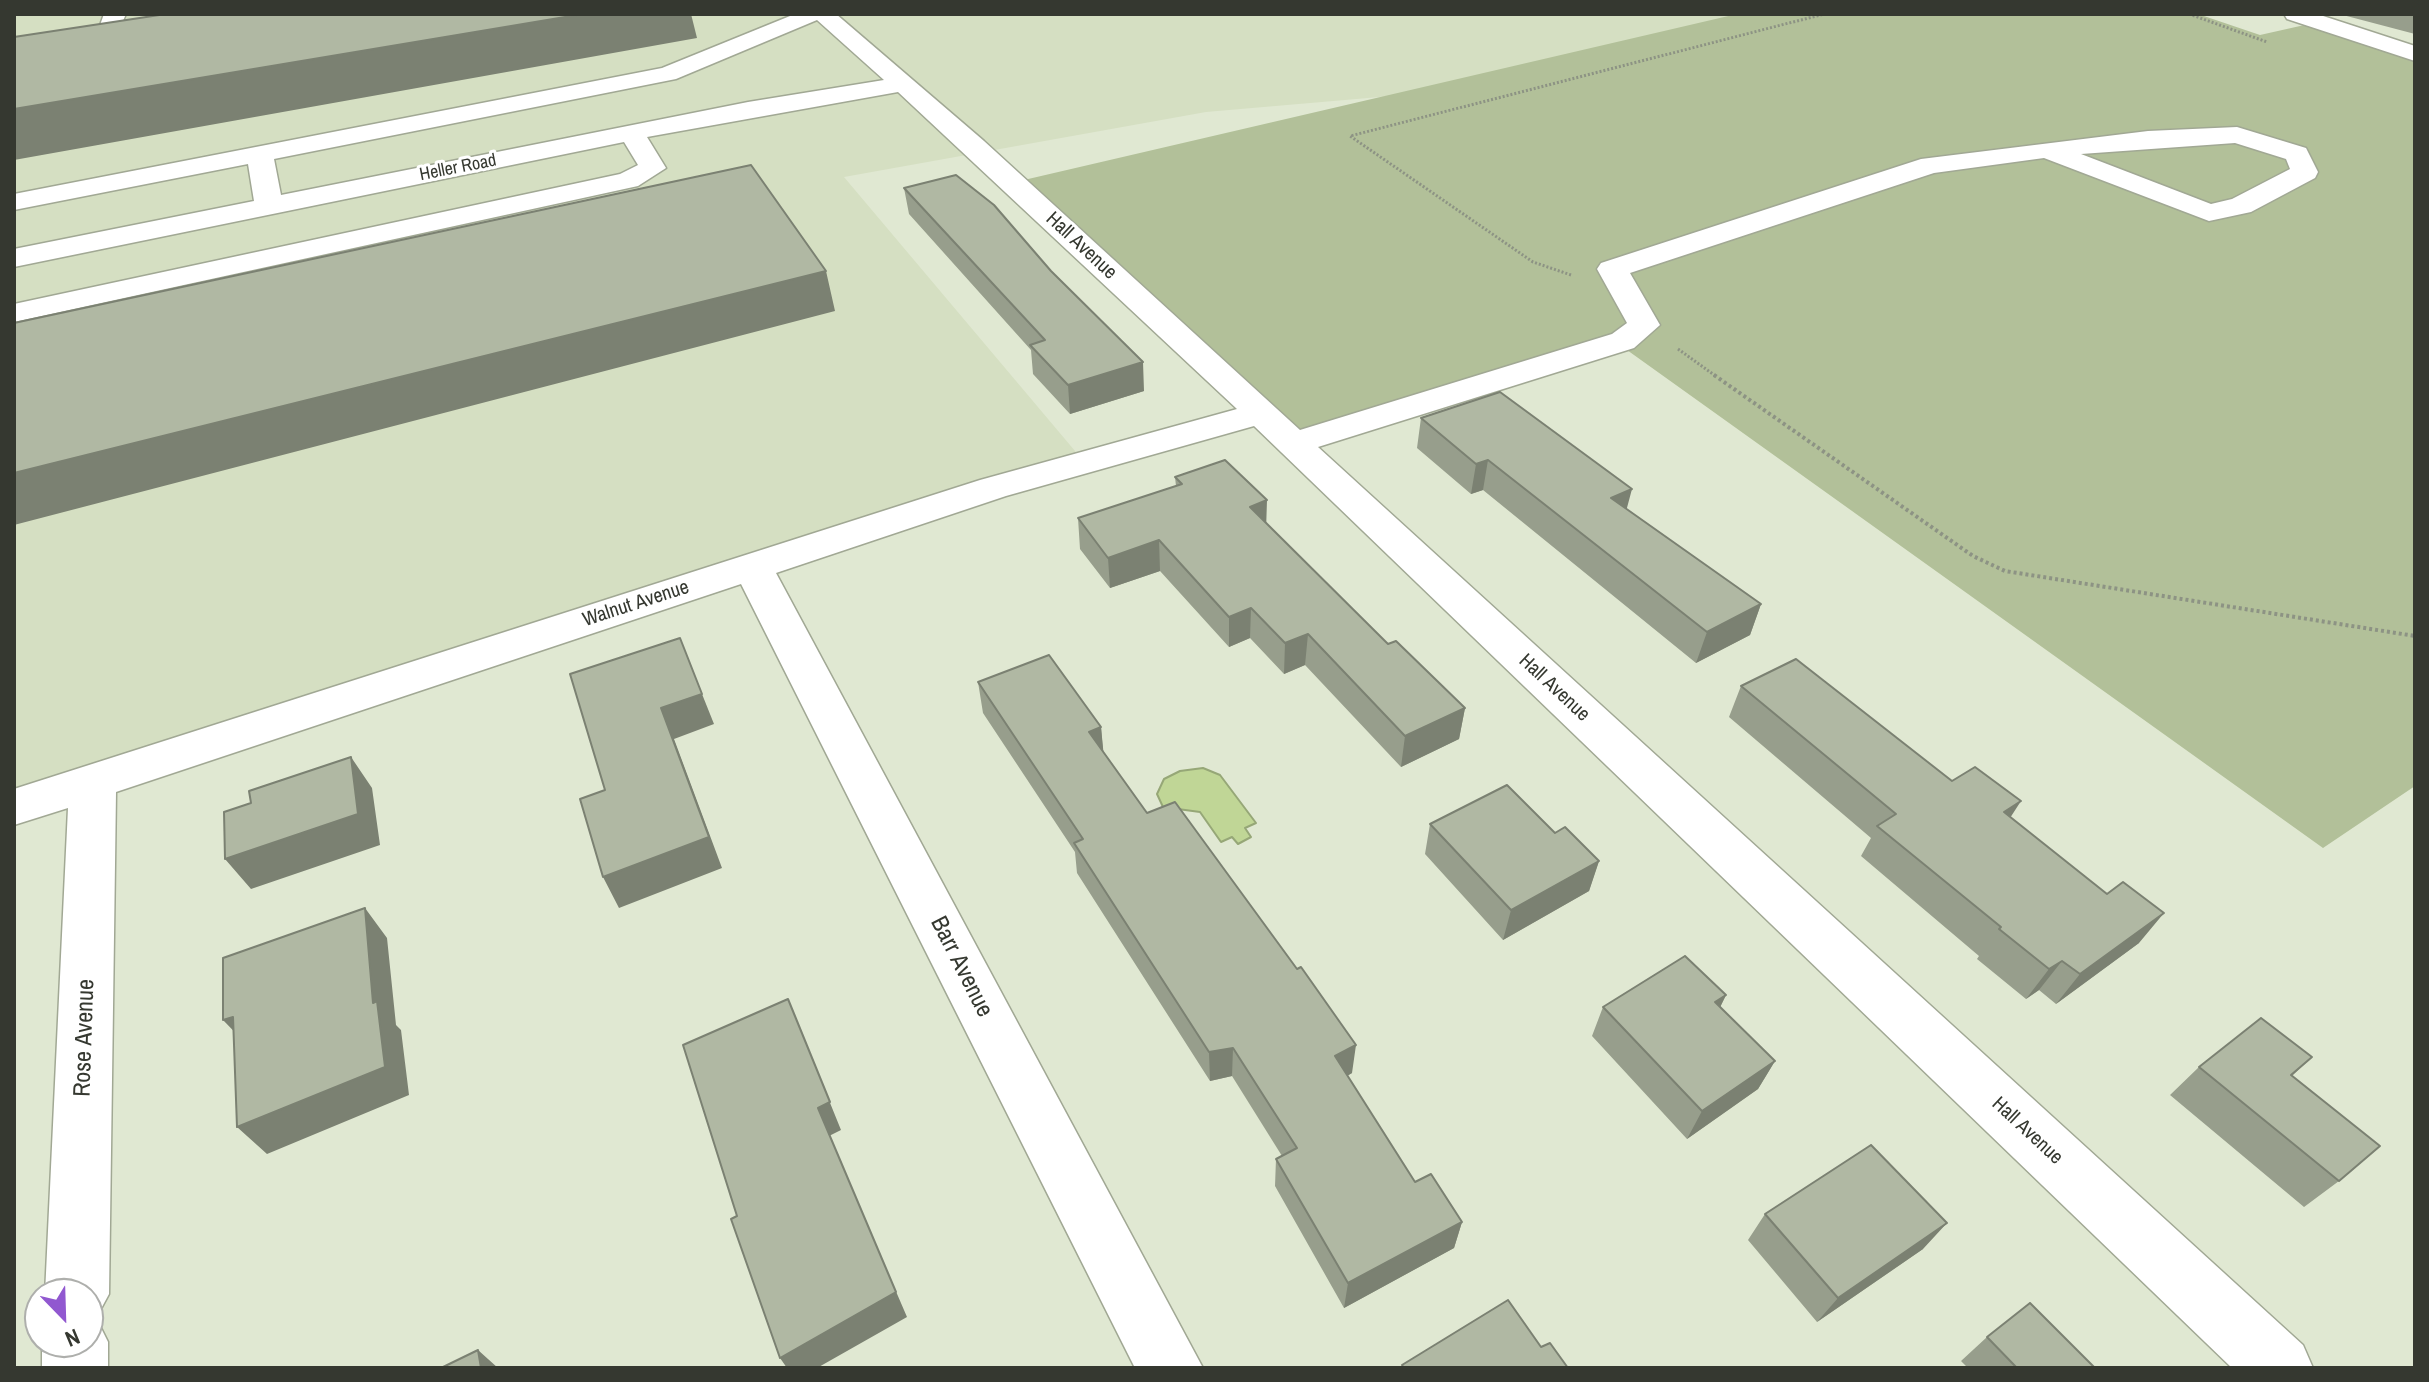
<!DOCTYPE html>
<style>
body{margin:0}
#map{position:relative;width:2429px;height:1382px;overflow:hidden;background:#e0e8d2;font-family:"Archivo Narrow",sans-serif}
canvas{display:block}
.frame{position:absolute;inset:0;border:16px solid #353830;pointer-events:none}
.north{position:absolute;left:24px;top:1278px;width:80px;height:80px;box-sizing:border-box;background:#fff;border:2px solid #aeafac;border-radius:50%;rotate:157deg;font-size:22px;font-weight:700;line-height:32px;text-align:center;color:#353830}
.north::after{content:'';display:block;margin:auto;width:28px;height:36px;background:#9158d0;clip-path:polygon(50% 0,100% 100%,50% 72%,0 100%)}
</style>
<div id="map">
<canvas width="2429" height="1382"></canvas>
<div class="frame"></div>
<div class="north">N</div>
</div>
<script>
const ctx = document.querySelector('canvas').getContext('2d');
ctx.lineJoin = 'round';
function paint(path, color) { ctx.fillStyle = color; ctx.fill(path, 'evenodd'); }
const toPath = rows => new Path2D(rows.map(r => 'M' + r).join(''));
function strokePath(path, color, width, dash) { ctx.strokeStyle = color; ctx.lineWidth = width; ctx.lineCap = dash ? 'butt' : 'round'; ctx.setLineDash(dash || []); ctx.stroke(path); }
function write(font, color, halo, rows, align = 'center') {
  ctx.font = font + ' "Archivo Narrow",sans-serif'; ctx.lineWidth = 6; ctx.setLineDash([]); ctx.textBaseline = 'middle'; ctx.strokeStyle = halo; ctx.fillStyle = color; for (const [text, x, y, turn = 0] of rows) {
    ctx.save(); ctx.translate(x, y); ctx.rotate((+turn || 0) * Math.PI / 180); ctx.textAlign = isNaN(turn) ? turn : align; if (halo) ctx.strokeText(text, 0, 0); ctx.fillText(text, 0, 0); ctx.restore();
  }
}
const built = toPath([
 [14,14,1793,14,1507,86,1206,112,844,177,1086,464,14,806]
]);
const green = toPath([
 [1737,14,2198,14,2260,35,2309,24,2415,59,2415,786,2323,848,1627,350,1306,448,1011,183]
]);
const water = toPath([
 [1203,768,1220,775,1256,823,1245,828,1251,837,1238,844,1232,837,1221,842,1200,812,1163,807,1157,794,1164,779,1180,771,1203,768]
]);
const pathFar1 = toPath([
 [2189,14,2267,42],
 [1571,275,1533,262,1350,136,1824,14],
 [1678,349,1717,377]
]);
const path = toPath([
 [1714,375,1973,556,2005,571,2415,636]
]);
const minor = toPath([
 [104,14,126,14,119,30,111,32,100,25,104,14],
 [795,14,836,14,984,141,1300,430,1612,334,1627,323,1597,269,1601,263,1921,159,2148,131,2237,127,2306,148,2318,172,2315,178,2251,212,2209,221,2044,158,1934,173,1630,273,1660,325,1634,348,1318,447,2303,1345,2313,1368,2232,1368,1254,426,1006,496,776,573,1203,1368,1135,1368,741,584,116,792,109,1294,96,1318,108,1342,108,1368,42,1368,42,1342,88,1342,88,1294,45,1294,68,808,14,825,14,789,980,480,1237,409,898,92,647,137,666,168,638,186,14,322,14,304,620,174,638,165,624,142,14,267,14,249,254,201,248,164,14,210,14,194,662,68,795,14],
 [817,20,884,80,748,102,281,195,274,159,676,79,817,20],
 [2235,143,2286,159,2290,169,2232,199,2211,204,2081,154,2235,143],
 [2284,14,2317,14,2415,46,2415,61,2287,19,2284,14]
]);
const wall = toPath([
 [2339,14,2415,14,2415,34],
 [904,188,1051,271,1144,391,1070,414,1033,374,1031,350,909,214],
 [1421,418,1627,509,1761,604,1750,635,1696,663,1483,490,1471,494,1417,448],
 [1175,477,1266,523,1388,644,1465,708,1459,739,1401,767,1305,665,1284,674,1250,638,1229,647,1160,571,1110,588,1080,549,1078,518,1176,486],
 [978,682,1101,727,1103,751,1147,813,1352,1073,1347,1076,1415,1182,1462,1222,1454,1248,1344,1308,1275,1186,1276,1159,1282,1156,1232,1076,1210,1081,1077,873,1075,852,983,713],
 [1741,686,1952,781,2011,817,2139,943,2056,1004,2039,990,2026,999,1977,959,1979,956,1861,856,1871,838,1729,717],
 [1430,824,1555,833,1599,861,1589,891,1503,940,1425,854],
 [1726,995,1720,1007,1775,1061,1758,1089,1687,1139,1592,1036,1603,1007],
 [2312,1057,2292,1076,2339,1181,2304,1207,2170,1095,2199,1067],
 [1765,1214,1923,1249,1817,1322,1748,1240],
 [1987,1337,2095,1368,1968,1368,1961,1361]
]);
const shadedWall = toPath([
 [583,14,691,14,697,38,14,160,14,109],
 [826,271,835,311,14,525,14,473],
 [1143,362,1144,391,1070,414,1068,385],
 [1488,460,1483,490,1471,494,1476,464],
 [1632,489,1624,519,1611,498],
 [1267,500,1266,531,1250,507],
 [1159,540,1160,571,1110,588,1108,558],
 [1761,604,1750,635,1696,663,1707,632],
 [1251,608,1250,638,1229,647,1229,617],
 [1308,634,1305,665,1284,674,1285,643],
 [702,694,714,724,674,739,722,868,619,908,603,877,661,708],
 [1465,708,1459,739,1401,767,1405,736],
 [1101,727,1104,758,1089,732],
 [351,757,372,788,380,845,251,889,225,859],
 [2021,801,2001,832,2004,812],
 [1599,861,1589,891,1503,940,1511,910],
 [365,908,387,938,396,1025,401,1030,409,1095,267,1154,237,1127,373,1003],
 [2164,913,2139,943,2056,1004,2080,974],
 [2062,961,2039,990,2026,999,2049,969],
 [1726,995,1712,1024,1715,1002],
 [788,999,841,1130,829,1136,907,1317,817,1368,787,1368,780,1358],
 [233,1017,251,1049,223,1020],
 [1356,1045,1352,1073,1331,1085,1335,1056],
 [1233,1048,1232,1076,1210,1081,1209,1052],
 [1775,1061,1758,1089,1687,1139,1702,1111],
 [1462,1222,1454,1248,1344,1308,1348,1283],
 [1947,1223,1923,1249,1817,1322,1838,1298],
 [478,1350,498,1368,481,1368]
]);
const building = toPath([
 [166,14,583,14,14,109,14,37,166,14],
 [751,165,826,271,14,473,14,323,751,165],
 [956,175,994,205,1051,271,1143,362,1068,385,1030,345,1045,340,904,188,956,175],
 [1500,392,1632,489,1611,498,1761,604,1707,632,1488,460,1476,464,1421,418,1500,392],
 [1225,460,1267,500,1250,507,1388,644,1396,641,1465,708,1405,736,1308,634,1285,643,1251,608,1229,617,1159,540,1108,558,1078,518,1182,484,1175,477,1225,460],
 [680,638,702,694,661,708,709,837,603,877,580,799,605,790,570,674,680,638],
 [1049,655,1101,727,1089,732,1147,813,1175,802,1297,969,1301,967,1356,1045,1335,1056,1415,1182,1431,1174,1462,1222,1348,1283,1276,1159,1297,1148,1233,1048,1209,1052,1074,843,1083,839,978,682,1049,655],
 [1796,659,1952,781,1975,767,2021,801,2004,812,2107,894,2123,882,2164,913,2080,974,2062,961,2049,969,1999,929,2001,927,1877,826,1896,814,1741,686,1796,659],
 [351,757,358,814,225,859,224,812,251,803,249,791,351,757],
 [1507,785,1555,833,1565,827,1599,861,1511,910,1430,824,1507,785],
 [365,908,373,1003,377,1001,385,1067,237,1127,233,1017,223,1020,223,958,365,908],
 [1685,956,1726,995,1715,1002,1775,1061,1702,1111,1603,1007,1685,956],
 [788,999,830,1102,818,1108,896,1292,780,1358,731,1219,737,1216,683,1045,788,999],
 [2261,1018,2312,1057,2291,1075,2380,1146,2339,1181,2199,1067,2261,1018],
 [1871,1145,1947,1223,1838,1298,1765,1214,1871,1145],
 [1508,1300,1541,1347,1550,1343,1568,1368,1404,1368,1402,1365,1508,1300],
 [2030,1303,2095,1368,2017,1368,1987,1337,2030,1303],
 [478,1350,481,1368,441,1368,478,1350]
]);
const farStreetnames = [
 ["Heller Road",458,168,-11]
];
const streetNames = [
 ["Hall Avenue",1081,246,43],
 ["Walnut Avenue",636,604,-18],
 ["Hall Avenue",1554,688,43],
 ["Hall Avenue",2027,1131,43]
];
const nearStreetnames = [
 ["Barr Avenue",961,967,63],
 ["Rose Avenue",85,1038,-88]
];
paint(built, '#d5dfc2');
paint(green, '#b2c099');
paint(water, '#c0d696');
strokePath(water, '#96a777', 2);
strokePath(minor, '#a1a894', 3);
strokePath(pathFar1, '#8d9384', 3, [2, 2]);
strokePath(path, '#8d9384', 4, [3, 3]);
paint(minor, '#fff');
paint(wall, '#979e8c');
paint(shadedWall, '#7b8172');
paint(building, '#b0b8a3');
strokePath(building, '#7b8172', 2);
write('18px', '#353830', '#fff', farStreetnames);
write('20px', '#353830', '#fff', streetNames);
write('24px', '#353830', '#fff', nearStreetnames);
</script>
